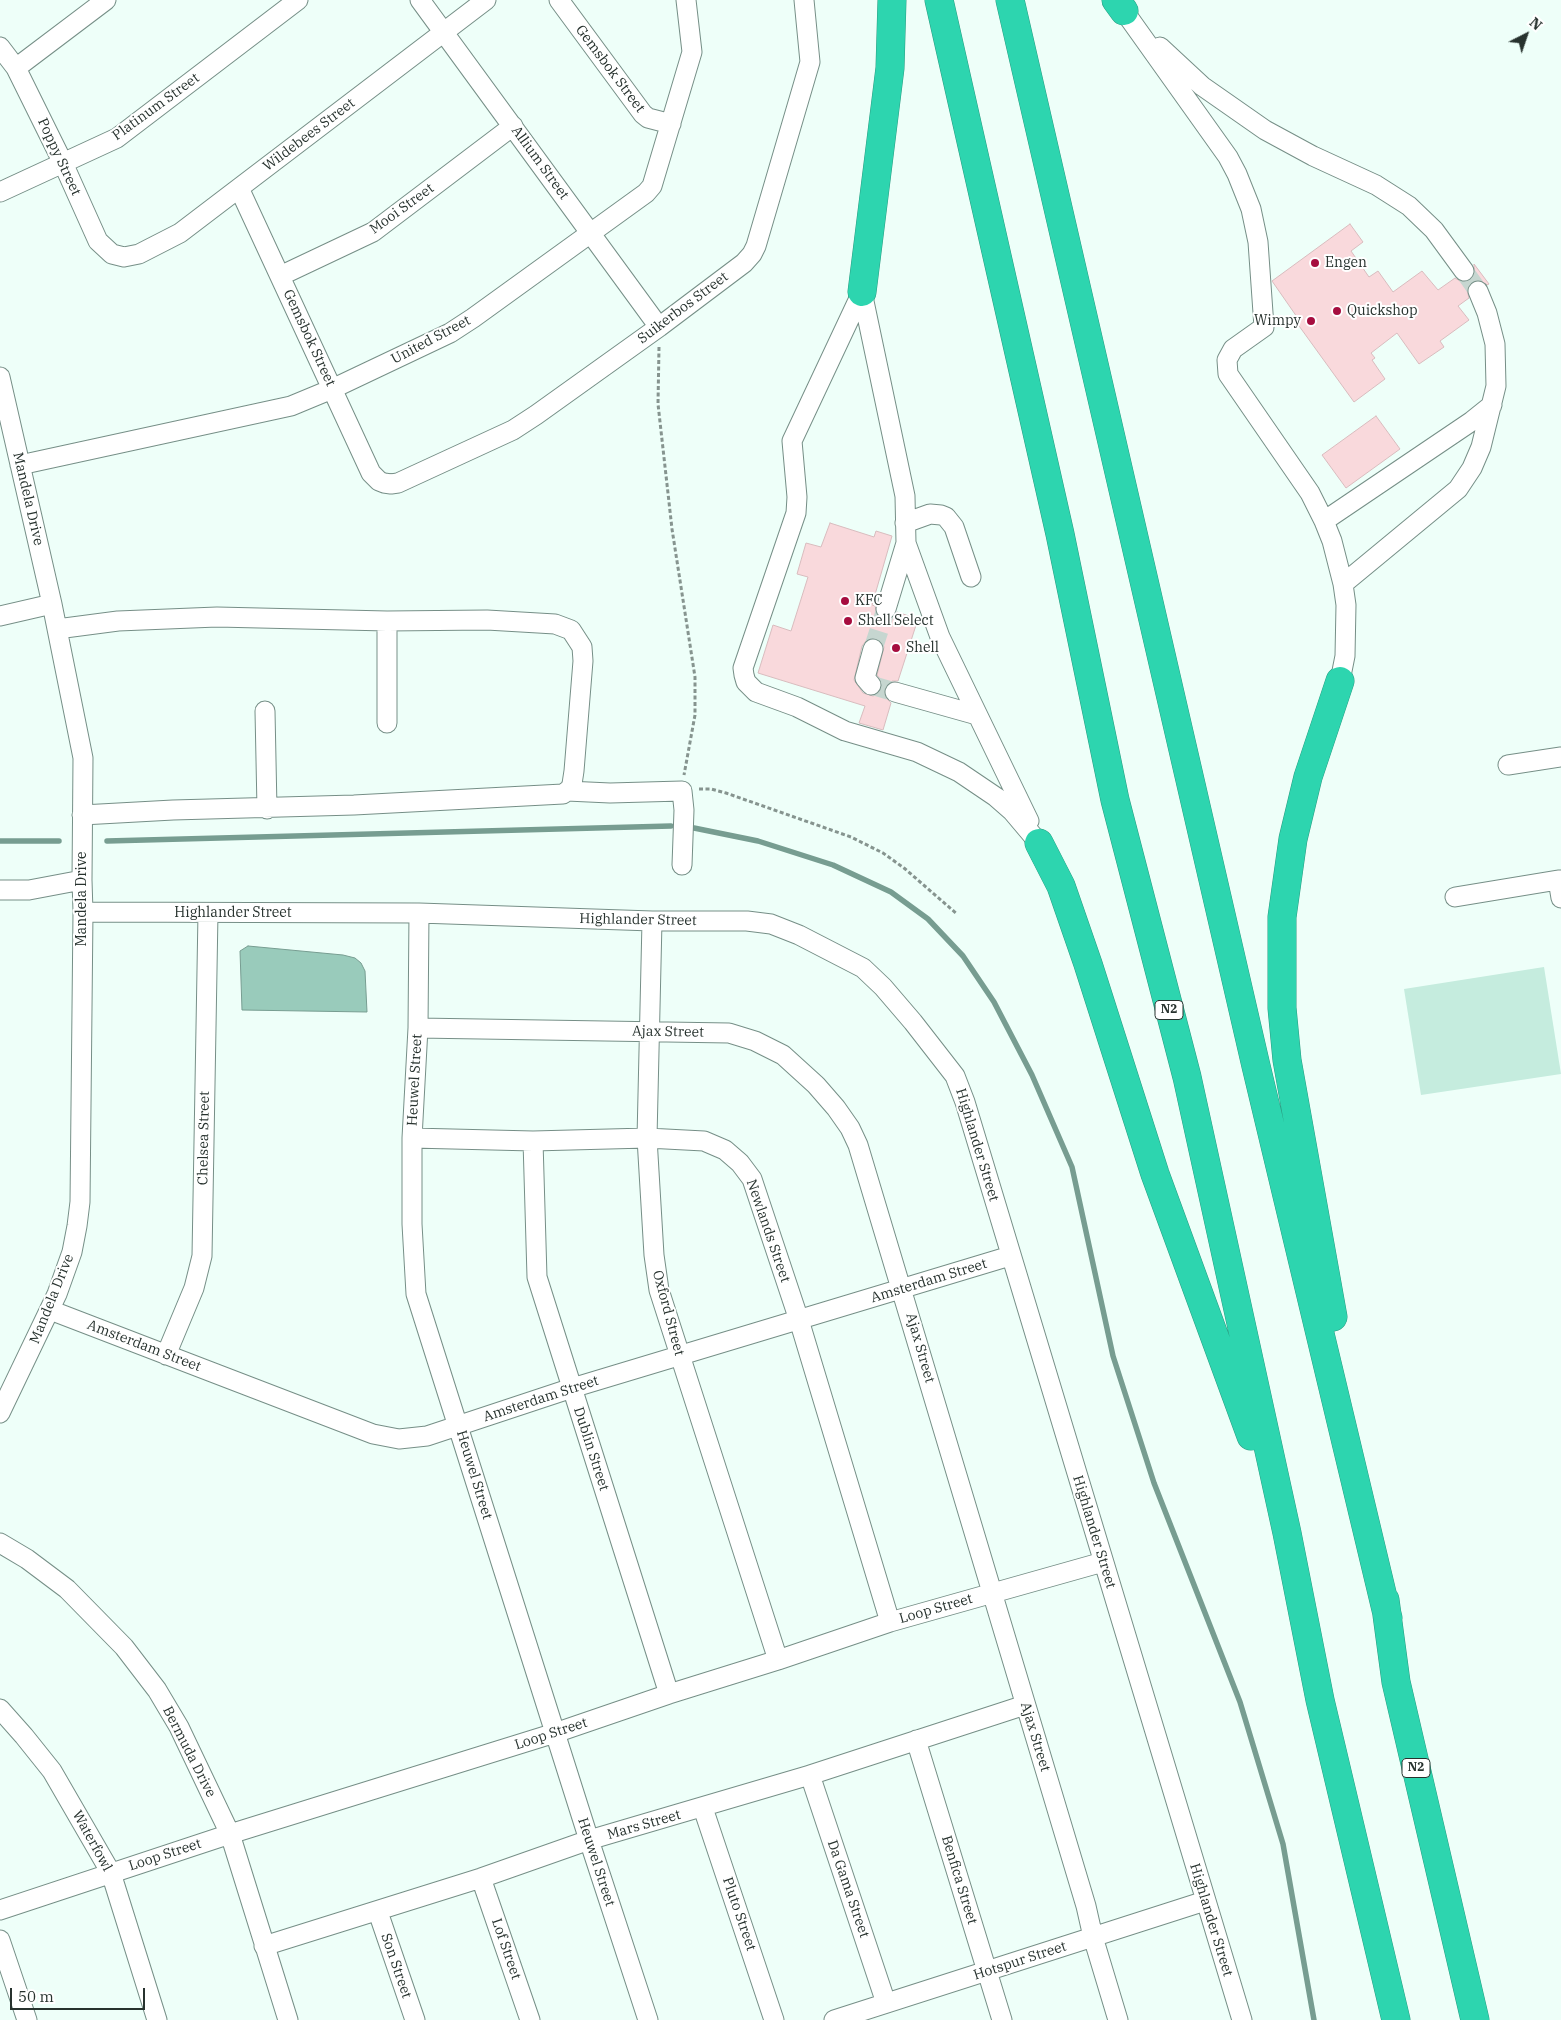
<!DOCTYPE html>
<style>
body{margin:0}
#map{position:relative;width:1561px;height:2020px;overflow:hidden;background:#eefff9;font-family:"IBM Plex Serif",serif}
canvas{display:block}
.north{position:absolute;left:1501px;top:10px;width:50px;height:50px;-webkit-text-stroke:4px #fff;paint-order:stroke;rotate:41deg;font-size:14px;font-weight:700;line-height:20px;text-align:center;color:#27322e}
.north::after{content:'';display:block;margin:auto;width:18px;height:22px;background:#27322e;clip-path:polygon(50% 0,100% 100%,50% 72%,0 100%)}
.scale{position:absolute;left:10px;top:1988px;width:135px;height:22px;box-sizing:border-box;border:2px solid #27322e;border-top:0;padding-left:6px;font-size:15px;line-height:18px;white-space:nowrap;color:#27322e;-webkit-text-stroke:4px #fff;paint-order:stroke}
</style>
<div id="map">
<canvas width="1561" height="2020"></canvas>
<div class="north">N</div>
<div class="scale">50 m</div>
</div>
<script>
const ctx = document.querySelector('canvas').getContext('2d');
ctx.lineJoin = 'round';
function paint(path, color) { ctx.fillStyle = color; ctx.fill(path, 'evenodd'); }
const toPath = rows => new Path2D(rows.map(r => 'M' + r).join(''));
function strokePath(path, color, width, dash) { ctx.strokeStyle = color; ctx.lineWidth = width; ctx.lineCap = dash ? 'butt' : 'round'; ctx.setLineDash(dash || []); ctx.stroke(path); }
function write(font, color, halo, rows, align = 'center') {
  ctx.font = font + ' "IBM Plex Serif",serif'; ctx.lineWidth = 4; ctx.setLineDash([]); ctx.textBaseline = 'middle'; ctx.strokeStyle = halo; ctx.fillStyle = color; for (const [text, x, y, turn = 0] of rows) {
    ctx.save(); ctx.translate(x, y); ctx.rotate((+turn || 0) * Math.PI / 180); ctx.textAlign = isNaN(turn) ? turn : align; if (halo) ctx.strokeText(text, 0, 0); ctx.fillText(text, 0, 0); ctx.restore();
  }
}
const green = toPath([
 [1544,967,1561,1074,1421,1095,1404,989]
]);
const water = toPath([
 [248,946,343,955,355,958,361,963,365,971,367,1012,242,1010,240,951,248,946]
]);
const stream = toPath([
 [694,828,758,841,833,865,891,892,928,919,963,956,994,1002,1032,1075,1072,1167,1113,1356,1154,1483,1240,1702,1283,1844,1314,2020],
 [0,841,59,841],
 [107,841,671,826]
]);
const building = toPath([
 [1350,224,1363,242,1351,251,1369,277,1378,271,1393,292,1422,271,1438,290,1455,278,1460,281,1466,282,1474,276,1474,264,1489,284,1487,285,1479,280,1469,284,1467,290,1469,298,1458,306,1469,320,1440,341,1444,347,1419,364,1397,333,1371,353,1375,358,1372,360,1385,379,1354,402,1294,319,1297,317,1272,281,1350,224],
 [1376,416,1400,449,1346,488,1322,455,1376,416],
 [830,523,874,537,876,531,892,536,872,605,875,606,878,616,882,620,889,620,897,612,918,619,898,681,892,681,884,689,884,695,891,703,883,730,859,723,865,706,758,673,773,625,791,631,808,577,797,574,806,543,821,547,830,523],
 [871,638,881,641,884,647,877,675,882,682,882,688,878,694,873,696,863,693,854,680,862,646,866,641,871,638]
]);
const minorTunnel = toPath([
 [1464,271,1478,291],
 [873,649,886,609],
 [871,685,895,692]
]);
const path = toPath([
 [659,347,658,404,672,529,695,677,695,715,684,775],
 [699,789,711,789,726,793,851,837,883,853,904,868,957,914]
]);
const minor = toPath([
 [420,0,659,327],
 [559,0,643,114,648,118,671,124],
 [1124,11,1228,157,1237,174,1251,209,1258,242,1264,327,1233,349,1227,360,1228,374,1310,493,1324,521,1332,541,1343,584,1346,605,1345,656,1340,681],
 [0,47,16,68,63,163,98,241,112,254,124,257,139,254,180,233,486,0],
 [1160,47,1202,86,1265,130,1313,156,1376,185,1409,206,1434,230,1464,271],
 [16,68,106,0],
 [239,188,371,473,379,481,384,483,391,484,398,483,513,430,536,415,659,327,744,263,752,254,756,246,810,62,804,0],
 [0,192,117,138,298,0],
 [280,276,373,232,513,126],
 [862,292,792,441,797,497,796,513,743,668,744,675,746,682,756,692,797,707,845,731,917,752,959,772,996,797,1012,811,1039,843],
 [862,292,905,496,906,543,940,637,1029,821],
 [0,377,52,604,83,758,82,880,83,912,80,1202,77,1226,72,1252,57,1294,0,1413],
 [20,465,291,406,332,389,450,333,473,318,646,193,652,186,692,52,686,0],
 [1324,521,1472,421,1492,405],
 [905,523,930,514,941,515,946,517,954,527,971,577],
 [1343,584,1458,489,1472,468,1481,447,1496,386,1495,344,1487,313,1478,291],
 [886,609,906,543],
 [0,616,52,604],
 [57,629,118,621,217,617,387,621,487,620,555,624,571,630,582,647,583,661,574,771,572,784,570,789,563,794,354,805,173,810,82,815],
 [871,685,865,678,873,649],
 [895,692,977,715],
 [265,711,267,809],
 [387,723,387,621],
 [1508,765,1561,757],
 [567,791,610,793,682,791,684,810,682,865],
 [1561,880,1558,880,1561,898],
 [0,890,29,890,82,880],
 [1455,897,1558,880],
 [83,912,419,913,652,921,747,921,771,924,799,935,863,968,883,987,913,1022,955,1076,965,1102,1242,2020],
 [419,913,418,1028,412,1138,412,1224,416,1294,589,1840,648,2020],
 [652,921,647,1138,654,1255,659,1290,778,1660],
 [418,1028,729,1033,755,1041,783,1055,816,1085,836,1108,850,1128,858,1145,1086,1906,1093,1937,1118,2020],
 [412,1138,533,1141,647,1138,704,1141,725,1150,740,1163,752,1179,799,1320,890,1622],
 [533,1141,537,1277,669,1694],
 [50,1310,373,1434,399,1439,427,1436,572,1388,1010,1256],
 [166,1355,194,1288,202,1256,208,913],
 [0,1543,27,1559,67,1589,124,1647,157,1690,179,1727,230,1834,288,2020],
 [0,1709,24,1736,52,1771,111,1873,157,2020],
 [916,1740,1002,2020],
 [810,1775,886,2003],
 [703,1808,774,2020],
 [481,1878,530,2020],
 [0,1910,230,1834,555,1733,669,1694,778,1660,890,1622,1103,1562],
 [378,1912,415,2020],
 [0,1940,27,2020],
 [264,1946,481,1878,589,1840,810,1775,1025,1705],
 [834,2020,1205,1901]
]);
const highway = toPath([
 [939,0,1060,534,1115,800,1187,1077,1287,1533,1320,1700,1396,2020],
 [1010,0,1256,1066,1388,1618],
 [1116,0,1124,11],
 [862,292,890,68,892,0],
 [1039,843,1061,886,1088,964,1155,1174,1251,1436],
 [1333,1317,1287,1060,1282,1008,1282,917,1293,839,1308,777,1340,681],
 [1385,1600,1396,1682,1475,2020]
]);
const markers = [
 [1315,263,5,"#a60d3f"],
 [1337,311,5,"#a60d3f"],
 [1311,321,5,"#a60d3f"],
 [845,601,5,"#a60d3f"],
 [848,621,5,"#a60d3f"],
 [896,648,5,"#a60d3f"]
];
const shields = [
 [1169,1010,28],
 [1416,1768,28]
];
const shieldNames = [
 ["N2",1169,1010],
 ["N2",1416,1768]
];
const streetNames = [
 ["Gemsbok Street",610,69,53],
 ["Platinum Street",156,107,-36],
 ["Wildebees Street",309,135,-37],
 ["Poppy Street",59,157,65],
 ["Allium Street",540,163,54],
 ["Mooi Street",402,209,-36],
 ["Suikerbos Street",683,308,-37],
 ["Gemsbok Street",309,338,65],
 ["United Street",431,340,-28],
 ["Mandela Drive",28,499,77],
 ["Mandela Drive",82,899,-90],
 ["Highlander Street",233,913],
 ["Highlander Street",638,920,1],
 ["Ajax Street",668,1032,1],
 ["Heuwel Street",415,1080,-87],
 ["Chelsea Street",204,1138,-89],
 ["Highlander Street",977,1145,73],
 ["Newlands Street",768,1231,71],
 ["Amsterdam Street",929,1281,-17],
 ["Mandela Drive",52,1299,-68],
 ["Oxford Street",668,1313,75],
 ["Amsterdam Street",144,1346,21],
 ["Ajax Street",920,1348,74],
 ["Amsterdam Street",541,1399,-18],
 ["Dublin Street",591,1449,72],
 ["Heuwel Street",474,1475,73],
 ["Highlander Street",1094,1532,73],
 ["Loop Street",936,1609,-16],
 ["Loop Street",551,1734,-18],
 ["Ajax Street",1035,1737,73],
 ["Bermuda Drive",189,1752,63],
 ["Mars Street",644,1825,-16],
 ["Waterfowl",92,1841,61],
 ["Loop Street",165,1855,-18],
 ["Heuwel Street",596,1862,72],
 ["Benfica Street",959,1880,73],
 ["Da Gama Street",848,1889,71],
 ["Pluto Street",739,1914,71],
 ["Highlander Street",1211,1920,73],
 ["Lof Street",506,1949,71],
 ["Hotspur Street",1020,1961,-18],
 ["Son Street",396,1966,71]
];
const poiNames = [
 ["Engen",1325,263],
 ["Quickshop",1347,311],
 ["Wimpy",1301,321,"right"],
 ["KFC",855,601],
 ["Shell Select",858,621],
 ["Shell",906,648]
];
paint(green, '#c5ecde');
paint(water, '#99cbbb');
strokePath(water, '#779d91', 1);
strokePath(stream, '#779d91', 5.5);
paint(building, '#f9d9dc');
strokePath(building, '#d8bcbe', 1);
strokePath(minorTunnel, '#c6d6d0', 19, [19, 9]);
strokePath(minor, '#768f87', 21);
strokePath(highway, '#2b9c82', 29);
strokePath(path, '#86948f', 3, [4, 2.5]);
strokePath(minor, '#fff', 19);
strokePath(highway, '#2dd5af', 28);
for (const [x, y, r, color] of markers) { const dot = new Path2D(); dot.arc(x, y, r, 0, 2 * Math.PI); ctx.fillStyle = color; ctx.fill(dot); strokePath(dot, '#fff', 2); }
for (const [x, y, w] of shields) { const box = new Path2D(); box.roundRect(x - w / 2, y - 9.5, w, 19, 4); ctx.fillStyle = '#fff'; ctx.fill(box); strokePath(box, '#27322e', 1); }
write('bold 12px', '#27322e', null, shieldNames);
write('14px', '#27322e', '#fff', streetNames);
write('14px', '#27322e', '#fff', poiNames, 'left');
</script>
